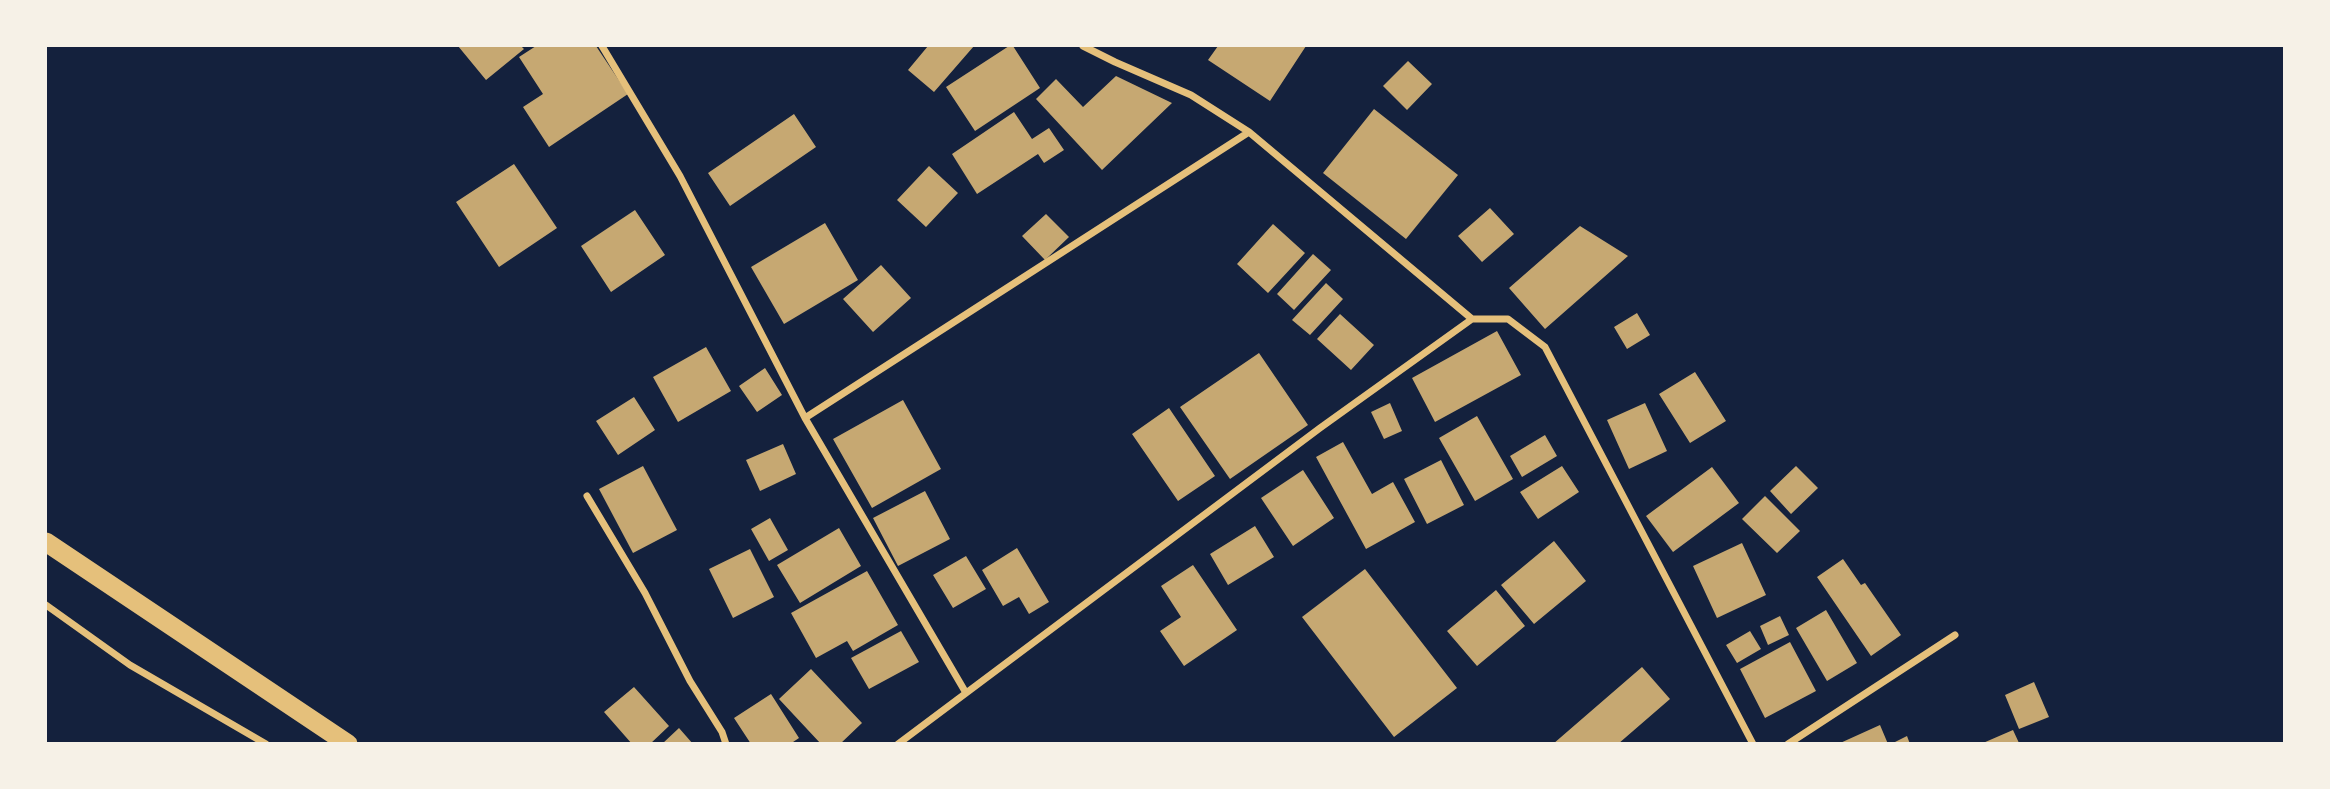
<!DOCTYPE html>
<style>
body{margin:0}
#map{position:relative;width:2330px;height:789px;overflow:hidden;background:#14213d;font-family:"Golos Text",sans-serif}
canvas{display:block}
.frame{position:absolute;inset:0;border:47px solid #f6f1e7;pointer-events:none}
</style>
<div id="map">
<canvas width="2330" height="789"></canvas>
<div class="frame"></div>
</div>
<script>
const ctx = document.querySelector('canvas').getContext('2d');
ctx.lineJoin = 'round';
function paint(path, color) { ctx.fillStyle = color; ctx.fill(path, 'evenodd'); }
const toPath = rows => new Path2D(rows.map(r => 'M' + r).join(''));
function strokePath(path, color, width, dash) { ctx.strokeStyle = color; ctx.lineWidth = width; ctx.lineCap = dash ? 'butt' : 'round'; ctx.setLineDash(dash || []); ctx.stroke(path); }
const building = toPath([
 [458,46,521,46,524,49,486,80],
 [536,46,596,46,628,94,549,147,523,107,543,94,519,57],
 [928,46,974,46,934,92,908,70],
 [1009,46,1013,46,1040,88,975,131,946,87],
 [1218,46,1306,46,1270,101,1208,60],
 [1408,61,1432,84,1407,110,1383,86],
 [1116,76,1172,103,1102,170,1036,99,1056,79,1083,107],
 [1374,109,1458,175,1406,239,1323,173],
 [1014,112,1032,139,1049,128,1064,150,1044,163,1038,154,977,194,952,154],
 [794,114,816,147,730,206,708,173],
 [514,164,557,228,499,267,456,202],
 [929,166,958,193,926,227,897,200],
 [1490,208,1514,234,1482,262,1458,236],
 [635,210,665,255,611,292,581,246],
 [1046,214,1069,237,1045,260,1022,236],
 [825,223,858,280,784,324,751,267],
 [1273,224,1305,253,1268,293,1237,264],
 [1580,226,1628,256,1545,329,1509,288],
 [1313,254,1331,270,1294,310,1277,294],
 [881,265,911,298,873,332,843,299],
 [1326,283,1343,299,1310,335,1292,320],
 [1637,313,1650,335,1627,349,1614,327],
 [1340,314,1374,345,1351,370,1317,339],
 [1497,331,1521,375,1435,422,1412,378],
 [706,347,731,391,678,422,653,377],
 [1259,353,1308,425,1230,479,1180,407],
 [765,368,782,395,757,412,739,386],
 [1695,372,1726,421,1690,443,1659,394],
 [634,397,655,430,618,455,596,421],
 [903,400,941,469,872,508,833,439],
 [1390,403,1402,431,1384,439,1371,412],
 [1645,403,1667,451,1629,469,1607,420],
 [1169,408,1215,476,1178,501,1132,434],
 [1477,416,1513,479,1475,501,1439,438],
 [1545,435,1557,456,1522,477,1510,456],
 [1343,442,1372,494,1393,482,1415,522,1366,549,1316,457],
 [783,444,796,474,760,491,746,460],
 [1441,460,1464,505,1427,524,1404,479],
 [643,466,677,530,633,553,599,489],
 [1562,466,1579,492,1538,519,1520,492],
 [1796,466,1818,488,1791,514,1770,491],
 [1712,467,1739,503,1673,552,1646,516],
 [1303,470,1334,518,1293,546,1261,498],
 [925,491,950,539,898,566,873,518],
 [1765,496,1800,531,1777,553,1742,519],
 [770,518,788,550,769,561,751,529],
 [1255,526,1274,557,1228,585,1210,554],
 [839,528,861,566,800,603,777,565],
 [1554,541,1586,581,1534,624,1501,585],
 [1742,543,1766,595,1717,618,1693,566],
 [1017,548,1049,602,1029,614,1019,597,1003,606,982,570],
 [750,549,774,597,733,618,709,569],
 [966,556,986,589,953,608,933,575],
 [1843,559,1861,585,1865,583,1901,635,1871,656,1817,577],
 [1193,565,1237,630,1184,666,1160,631,1181,617,1161,586],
 [1365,569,1457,688,1394,737,1302,617],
 [867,571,898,625,853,651,847,641,816,658,791,613],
 [1496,590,1525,626,1477,666,1447,631],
 [1826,610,1857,663,1827,681,1796,628],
 [1780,616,1789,635,1768,645,1760,626],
 [901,631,919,662,869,689,851,658],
 [1750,631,1761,649,1737,663,1726,645],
 [1790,642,1816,691,1765,718,1740,669],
 [1642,667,1670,699,1618,744,1553,744],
 [811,669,862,723,840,744,821,744,779,699],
 [2034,682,2049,717,2019,729,2005,695],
 [634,687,669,726,650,744,632,744,604,712],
 [771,694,799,738,790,744,751,744,734,718],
 [1880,725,1888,744,1838,744],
 [679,728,693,744,662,744],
 [2013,730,2019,743,1983,743],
 [1907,736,1910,744,1891,744]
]);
const minor = toPath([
 [602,46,680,176,805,418,966,693],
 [1083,46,1115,62,1191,95,1249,132,1472,319,1508,319,1545,347,1753,744],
 [805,418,1249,132],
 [587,496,645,593,690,681,722,732,726,744],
 [46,605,130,665,266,744],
 [898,744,1320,428,1472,319],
 [1788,744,1955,635]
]);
const trunk = toPath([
 [46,542,348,744]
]);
paint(building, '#c6a872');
strokePath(minor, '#e5c07b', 7);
strokePath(trunk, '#e5c07b', 19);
</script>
